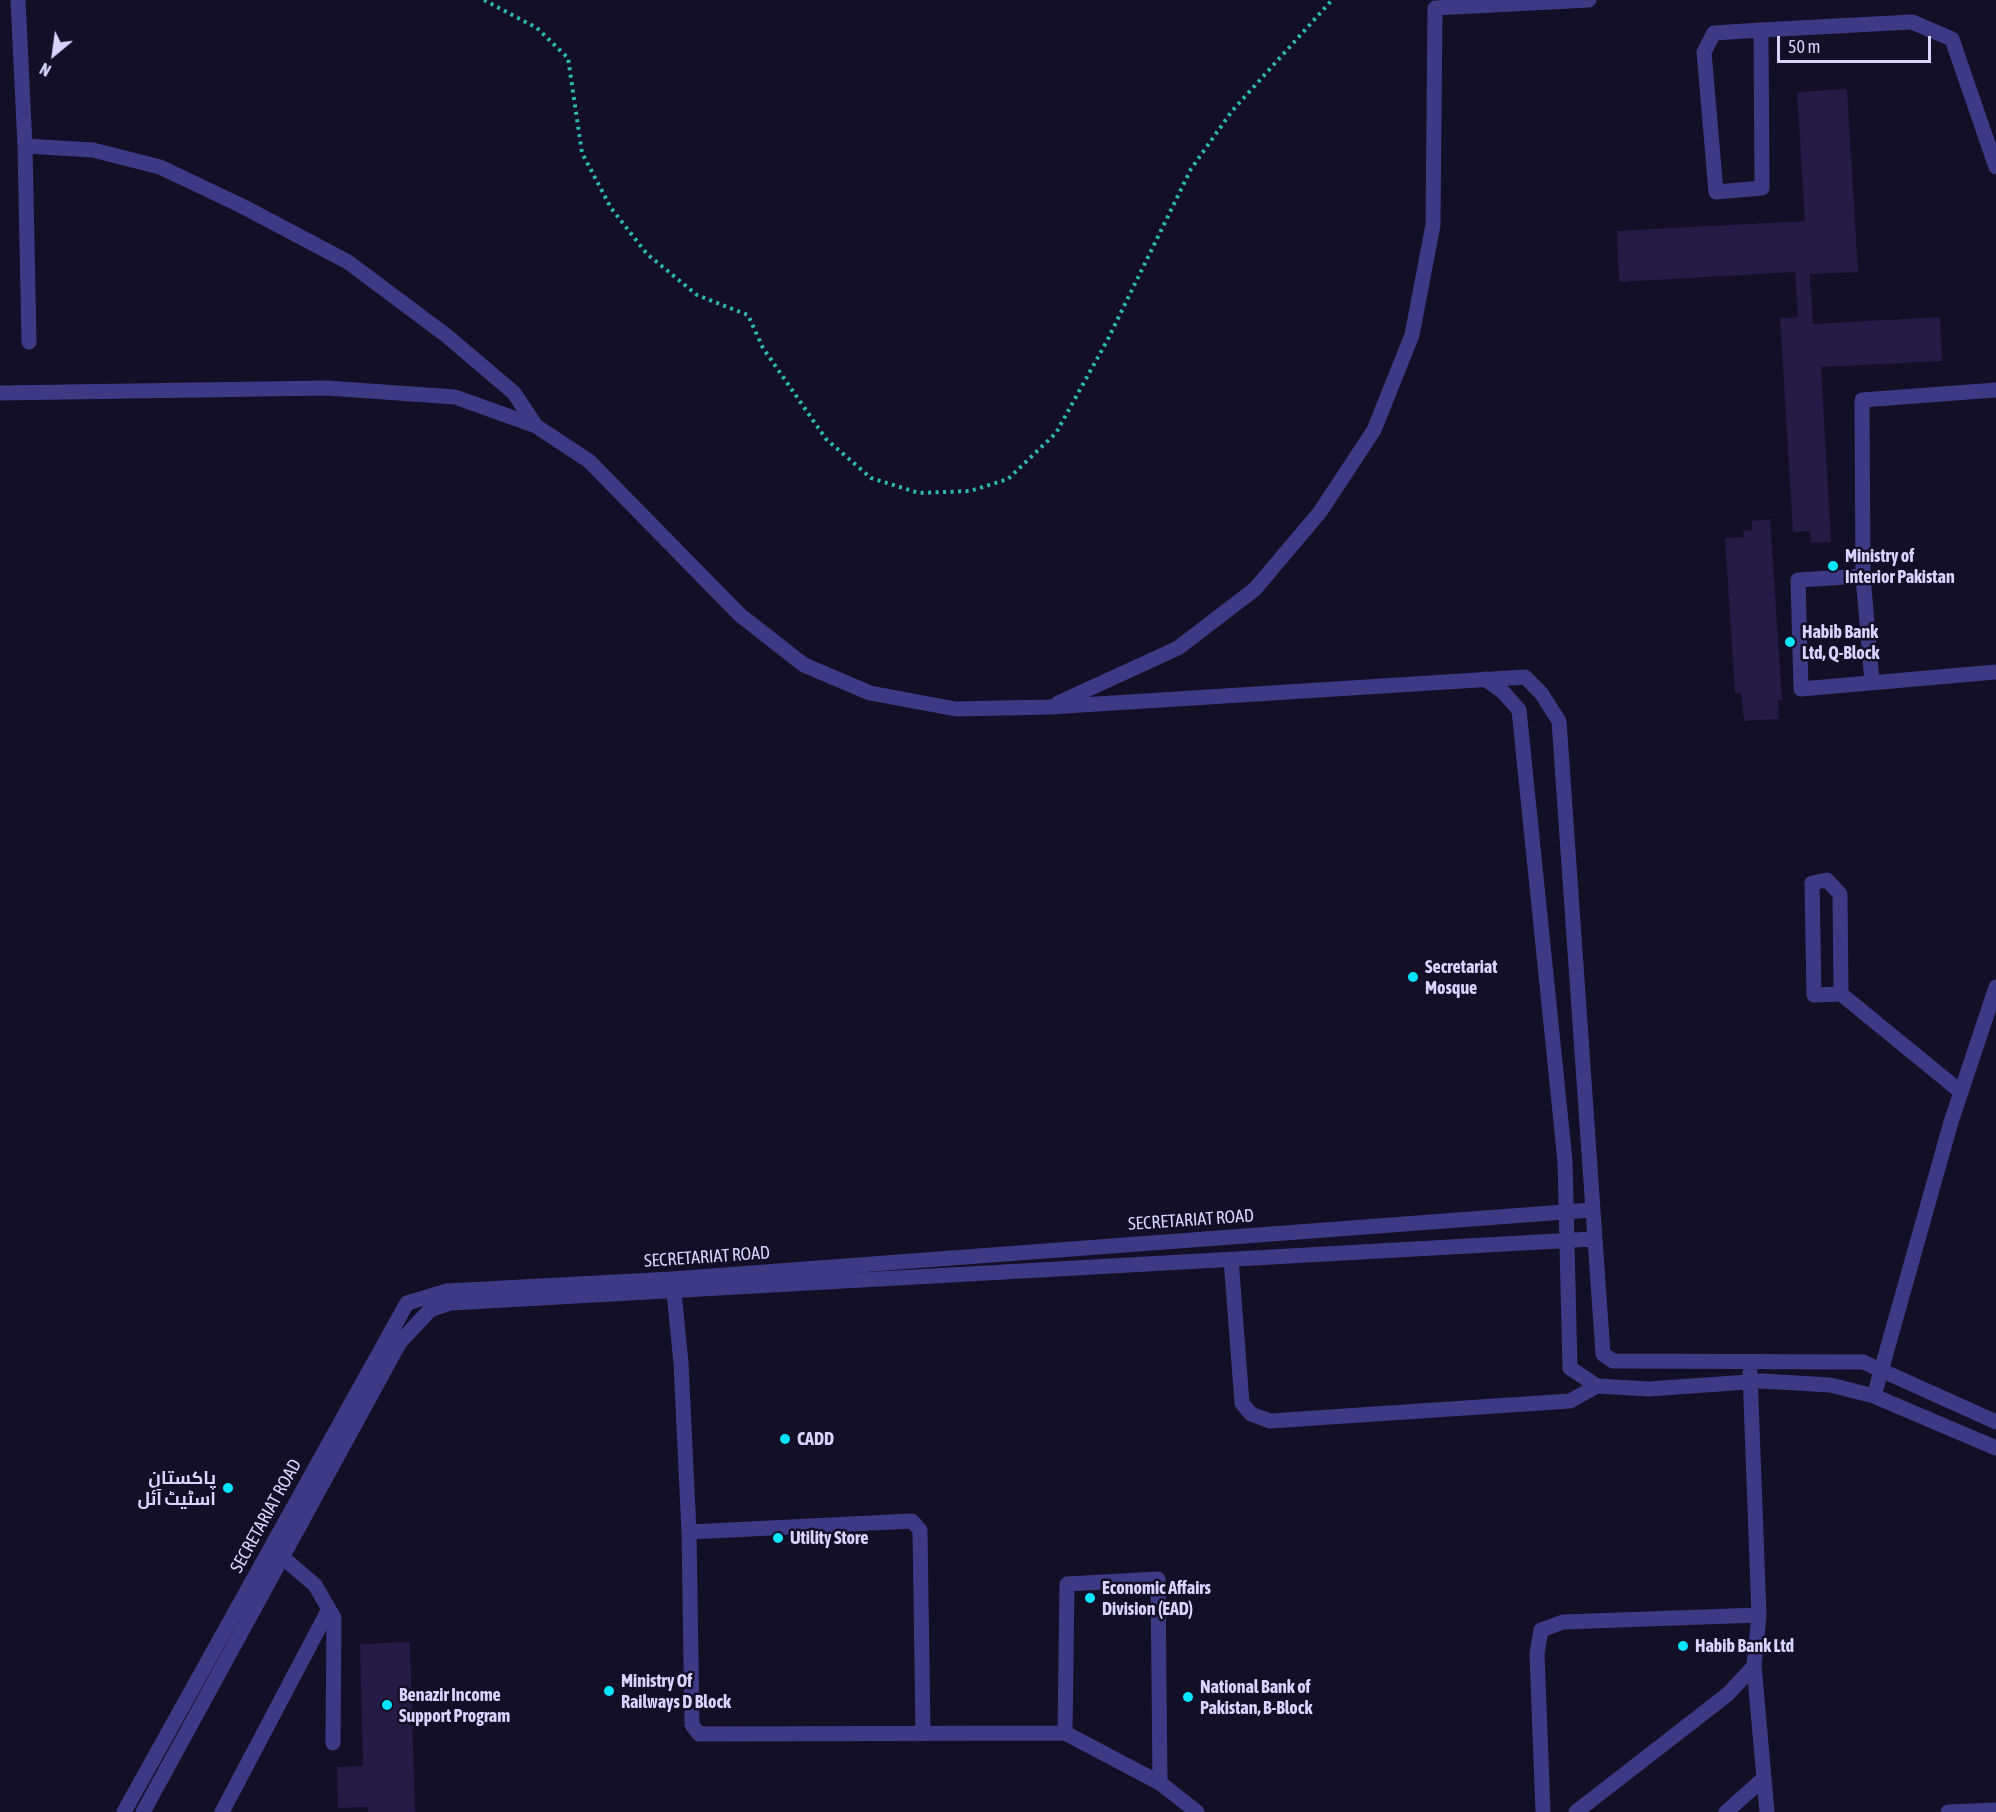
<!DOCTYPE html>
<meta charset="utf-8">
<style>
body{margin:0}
#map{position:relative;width:1996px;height:1812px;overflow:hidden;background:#130f26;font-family:"Asap Condensed",sans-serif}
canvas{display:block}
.north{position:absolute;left:24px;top:24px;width:60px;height:60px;-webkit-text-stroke:4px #130f26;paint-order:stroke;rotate:209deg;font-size:16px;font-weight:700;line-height:24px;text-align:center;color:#d9d4ff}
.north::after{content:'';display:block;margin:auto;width:21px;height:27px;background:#d9d4ff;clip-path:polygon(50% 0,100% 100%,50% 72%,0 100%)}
.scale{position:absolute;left:1777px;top:36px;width:154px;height:27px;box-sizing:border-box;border:3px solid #d9d4ff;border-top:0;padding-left:8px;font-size:18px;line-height:21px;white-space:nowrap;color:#d9d4ff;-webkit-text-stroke:4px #130f26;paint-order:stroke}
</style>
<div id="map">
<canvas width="1996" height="1812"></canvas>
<div class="north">N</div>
<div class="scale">50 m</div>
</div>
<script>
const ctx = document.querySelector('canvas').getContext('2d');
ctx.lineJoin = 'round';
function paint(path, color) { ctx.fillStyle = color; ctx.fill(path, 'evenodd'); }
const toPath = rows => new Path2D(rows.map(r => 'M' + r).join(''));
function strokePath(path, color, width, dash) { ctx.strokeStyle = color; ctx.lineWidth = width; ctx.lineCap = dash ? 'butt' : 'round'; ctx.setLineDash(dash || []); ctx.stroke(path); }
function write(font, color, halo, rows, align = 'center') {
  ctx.font = font + ' "Asap Condensed",Cairo,sans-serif'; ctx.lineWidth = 5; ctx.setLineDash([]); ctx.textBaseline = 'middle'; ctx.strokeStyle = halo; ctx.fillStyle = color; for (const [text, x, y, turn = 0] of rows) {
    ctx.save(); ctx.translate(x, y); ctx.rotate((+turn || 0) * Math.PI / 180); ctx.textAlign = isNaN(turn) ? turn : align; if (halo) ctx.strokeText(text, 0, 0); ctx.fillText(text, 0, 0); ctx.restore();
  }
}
const building = toPath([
 [1847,89,1858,272,1810,274,1813,324,1940,317,1942,361,1821,367,1831,542,1811,543,1810,531,1793,532,1780,318,1798,317,1795,272,1619,282,1617,231,1805,221,1797,92],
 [1770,519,1782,700,1778,700,1779,719,1744,721,1741,693,1735,693,1725,538,1744,537,1743,531,1752,530,1752,521],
 [410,1642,415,1812,368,1812,368,1807,338,1808,337,1767,363,1766,360,1644]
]);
const path = toPath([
 [484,0,537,28,568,58,582,153,611,208,647,254,697,295,748,315,763,348,826,439,871,478,919,493,970,491,1008,479,1056,433,1108,339,1191,169,1232,111,1332,0]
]);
const minor = toPath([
 [18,0,25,146,93,150,160,167,242,206,348,262,447,336,514,393,536,426,589,461,740,615,804,665,870,693,956,709,1050,707,1525,677,1541,693,1559,721,1603,1354,1613,1361,1863,1362,1996,1422],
 [1761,30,1762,188,1716,192,1704,52,1714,33,1761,30,1912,22,1952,39,1996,167],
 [25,146,29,342],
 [1996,390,1862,400,1863,576,1798,580,1801,689,1996,672],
 [0,393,327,388,455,397,536,426],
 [1863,576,1872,682],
 [1485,679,1503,692,1519,710,1565,1161,1570,1368,1597,1386,1649,1389,1762,1381,1830,1385,1874,1396,1996,1448],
 [1058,703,1178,648,1255,589,1320,512,1374,430,1412,335,1433,225,1435,8,1589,0],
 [1841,994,1814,995,1812,883,1827,880,1840,894,1841,994,1961,1092],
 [1231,1259,1242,1403,1251,1414,1270,1421,1570,1401,1597,1386],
 [673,1282,681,1363,689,1532,692,1725,699,1734,1065,1733,1160,1783,1197,1812],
 [1874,1396,1951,1122,1996,987],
 [689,1532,912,1521,920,1530,923,1733],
 [282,1557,315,1585,334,1618,333,1743],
 [1754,1666,1767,1812],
 [1065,1733,1067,1584,1158,1579,1160,1783],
 [124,1812,407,1303,447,1291,672,1279,1591,1210],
 [143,1812,400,1342,430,1310,451,1303,1593,1239],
 [222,1812,329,1609],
 [1543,1812,1537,1654,1541,1630,1563,1622,1759,1615],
 [1576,1812,1728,1694,1754,1666,1759,1615,1750,1373],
 [1726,1812,1763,1779],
 [1948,1812,1996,1810]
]);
const markers = [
 [1833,566,6,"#00e5ff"],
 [1790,642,6,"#00e5ff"],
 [1413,977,6,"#00e5ff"],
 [785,1439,6,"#00e5ff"],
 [228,1488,6,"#00e5ff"],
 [778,1538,6,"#00e5ff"],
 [1090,1598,6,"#00e5ff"],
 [1683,1646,6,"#00e5ff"],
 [609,1691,6,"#00e5ff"],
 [1188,1697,6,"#00e5ff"],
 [387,1705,6,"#00e5ff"]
];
const poiNames = [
 ["Ministry of",1845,556],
 ["Interior Pakistan",1845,577],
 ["Habib Bank",1802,632],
 ["Ltd, Q-Block",1802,653],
 ["Secretariat",1425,967],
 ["Mosque",1425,988],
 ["CADD",797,1439],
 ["پاکستان",216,1478,"right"],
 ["اسٹیٹ آئل",216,1499,"right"],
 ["Utility Store",790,1538],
 ["Economic Affairs",1102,1588],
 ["Division (EAD)",1102,1609],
 ["Habib Bank Ltd",1695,1646],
 ["Ministry Of",621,1681],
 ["Railways D Block",621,1702],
 ["National Bank of",1200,1687],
 ["Pakistan, B-Block",1200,1708],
 ["Benazir Income",399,1695],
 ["Support Program",399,1716]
];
const streetNames = [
 ["SECRETARIAT ROAD",1191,1220,-4],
 ["SECRETARIAT ROAD",707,1257,-4],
 ["SECRETARIAT ROAD",266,1516,-61]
];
paint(building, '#241b47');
strokePath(path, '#2fb8b0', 4, [3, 4.5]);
strokePath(minor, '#3d3a85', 15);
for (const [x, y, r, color] of markers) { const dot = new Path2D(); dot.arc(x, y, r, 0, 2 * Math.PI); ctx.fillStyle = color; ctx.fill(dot); strokePath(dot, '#130f26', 2); }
write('bold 18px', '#d9d4ff', '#130f26', poiNames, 'left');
write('18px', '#d9d4ff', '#130f26', streetNames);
</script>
